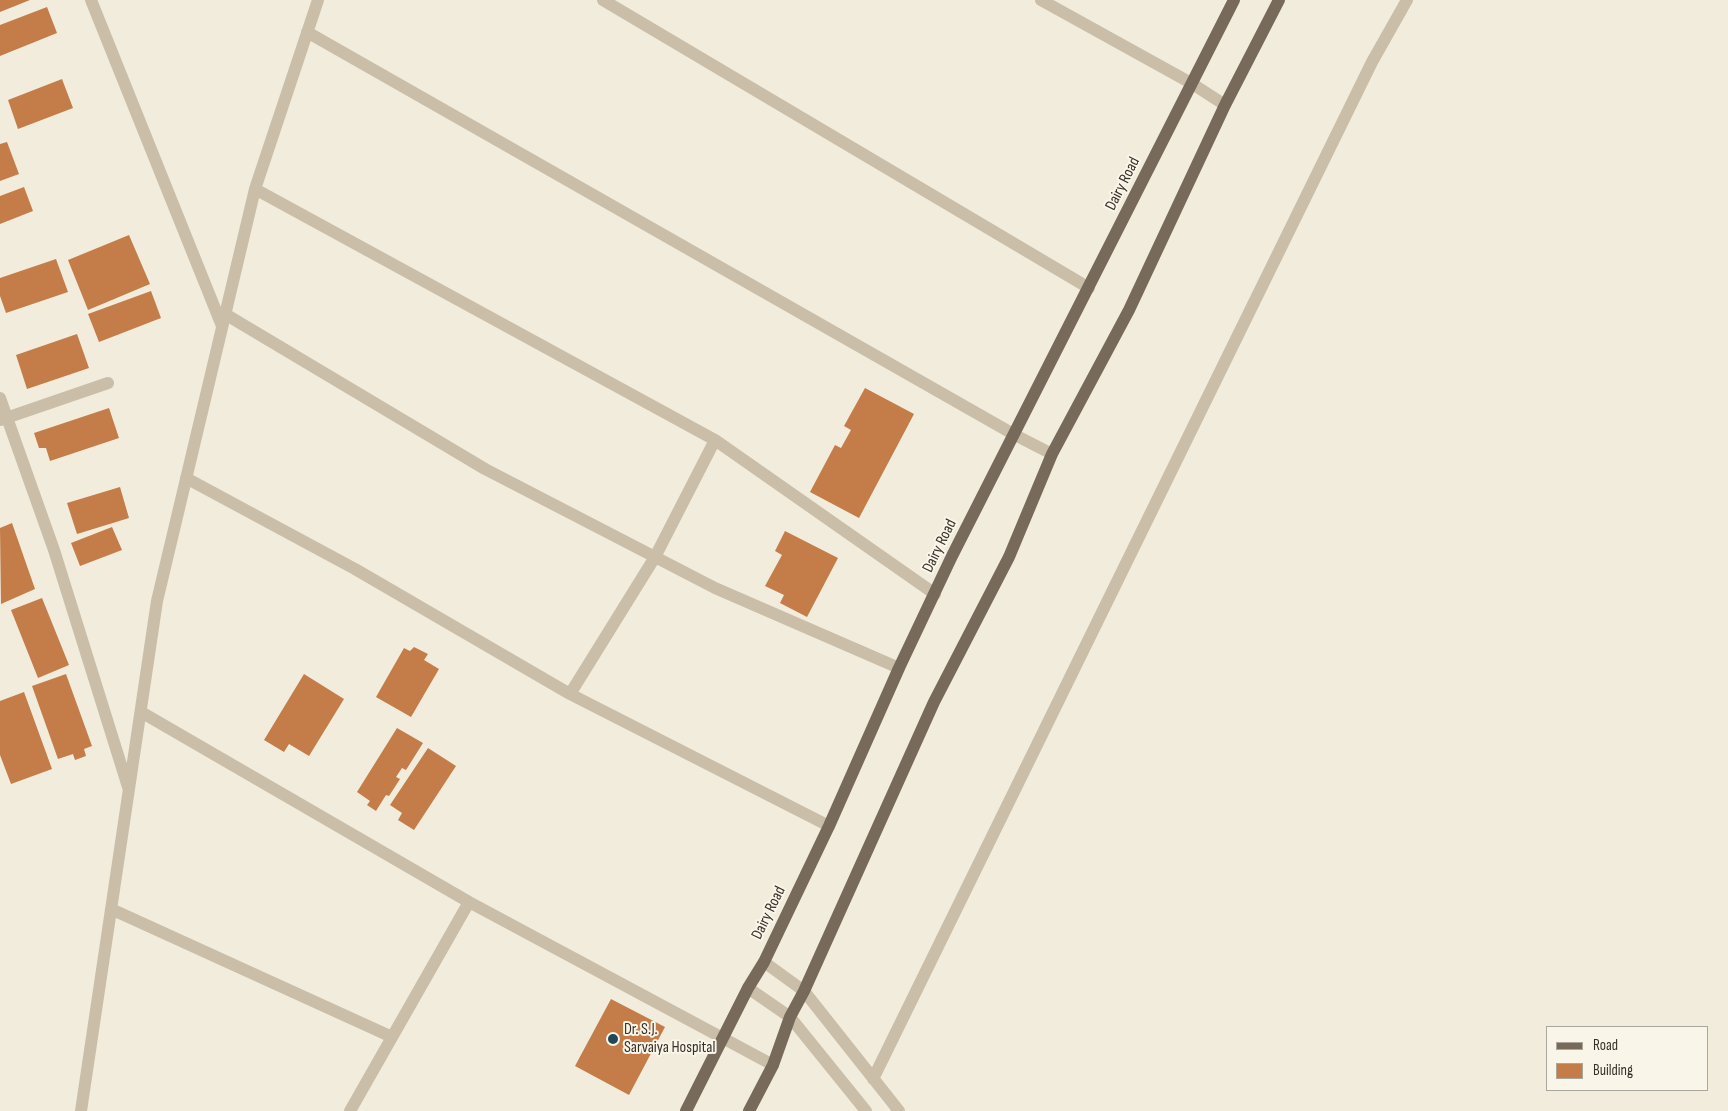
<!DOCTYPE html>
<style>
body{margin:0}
#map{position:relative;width:1728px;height:1111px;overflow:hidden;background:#f2ecdc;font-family:"Sofia Sans Condensed",sans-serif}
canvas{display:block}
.legend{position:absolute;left:1546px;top:1026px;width:162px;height:65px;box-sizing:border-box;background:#f9f5e9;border:1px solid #aba69c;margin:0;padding:6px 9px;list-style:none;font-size:15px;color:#373028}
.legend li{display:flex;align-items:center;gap:10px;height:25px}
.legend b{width:25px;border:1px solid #aba69c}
</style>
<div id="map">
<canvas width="1728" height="1111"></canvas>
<ul class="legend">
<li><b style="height:6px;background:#786a5a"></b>Road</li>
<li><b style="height:14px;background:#c47d48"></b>Building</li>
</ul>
</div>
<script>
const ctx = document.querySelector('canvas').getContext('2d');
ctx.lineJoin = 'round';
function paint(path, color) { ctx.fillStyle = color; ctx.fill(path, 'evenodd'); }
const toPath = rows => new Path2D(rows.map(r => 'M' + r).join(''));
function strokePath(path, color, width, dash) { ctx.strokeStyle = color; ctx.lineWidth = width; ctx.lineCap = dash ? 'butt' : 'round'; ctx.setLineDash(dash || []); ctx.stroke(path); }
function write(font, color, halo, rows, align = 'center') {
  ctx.font = font + ' "Sofia Sans Condensed",sans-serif'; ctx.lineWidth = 4; ctx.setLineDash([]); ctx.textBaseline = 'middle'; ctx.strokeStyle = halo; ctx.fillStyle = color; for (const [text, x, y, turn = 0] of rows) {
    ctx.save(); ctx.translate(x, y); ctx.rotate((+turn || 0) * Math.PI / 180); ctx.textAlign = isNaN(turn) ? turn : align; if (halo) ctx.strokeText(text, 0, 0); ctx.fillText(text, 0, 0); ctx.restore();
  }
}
const building = toPath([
 [0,0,30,0,0,12],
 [47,7,57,33,0,56,0,25],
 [62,79,73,108,18,129,8,100],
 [7,142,19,174,0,181,0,144],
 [24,187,33,211,0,224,0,196],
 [129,235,150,284,88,310,68,260],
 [56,259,68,292,6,313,0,296,0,278],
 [151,291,161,318,99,342,88,314],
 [77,334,89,368,27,389,16,355],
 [865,388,914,414,859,518,810,492,835,445,841,448,851,430,844,426],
 [109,408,119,438,50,461,46,448,39,448,34,433],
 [120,487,129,518,77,534,67,503],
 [12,523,35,589,1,604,0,528],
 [112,527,122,550,80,566,71,543],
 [785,531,838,558,807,617,780,603,784,595,765,586,782,555,775,551],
 [42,598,69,665,38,678,11,610],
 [414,647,428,654,424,660,439,669,411,717,376,697,404,648,410,651],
 [66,674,92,746,84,749,86,756,75,760,73,754,58,759,32,686],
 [304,674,344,699,309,756,289,744,284,752,264,740],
 [24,692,52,769,11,784,0,755,0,701],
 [397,728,423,743,406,770,402,768,396,777,400,779,389,796,386,795,376,811,367,805,370,801,357,792],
 [428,748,456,766,414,830,398,820,402,813,390,805],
 [611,999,665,1027,629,1095,575,1066]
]);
const minor = toPath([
 [91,0,222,326],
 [603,0,1089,288],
 [1041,0,1191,83,1225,105],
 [307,32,1015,435,1052,454],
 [255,189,715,440,935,594],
 [225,314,485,469,715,588,899,668],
 [0,398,54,550,128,787],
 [0,420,108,383],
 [186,478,355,569,570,694,829,826],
 [570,694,655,557,715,440],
 [141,712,469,902,773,1065],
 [111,909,392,1037],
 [764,962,804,991,899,1111],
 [748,988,790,1017,866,1111],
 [873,1079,1372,62,1407,0],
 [81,1111,157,601,255,189,318,0],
 [350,1111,469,902]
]);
const major = toPath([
 [686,1111,748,988,764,962,829,826,899,668,952,556,1234,0],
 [749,1111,773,1065,790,1017,804,991,934,702,1009,557,1052,454,1129,310,1225,105,1279,0]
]);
const markers = [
 [613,1039,6,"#1f4958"]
];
const streetNames = [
 ["Dairy Road",1123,184,-63],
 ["Dairy Road",940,546,-64],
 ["Dairy Road",769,913,-64]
];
const poiNames = [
 ["Dr. S.J.",624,1030],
 ["Sarvaiya Hospital",624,1048]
];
paint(building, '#c47d48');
strokePath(minor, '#cabea8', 12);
strokePath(major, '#786a5a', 12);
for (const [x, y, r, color] of markers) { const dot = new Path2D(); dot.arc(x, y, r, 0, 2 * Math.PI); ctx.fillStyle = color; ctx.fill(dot); strokePath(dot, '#f9f5e9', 2); }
write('16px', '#373028', '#f9f5e9', streetNames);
write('16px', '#373028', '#f9f5e9', poiNames, 'left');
</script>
